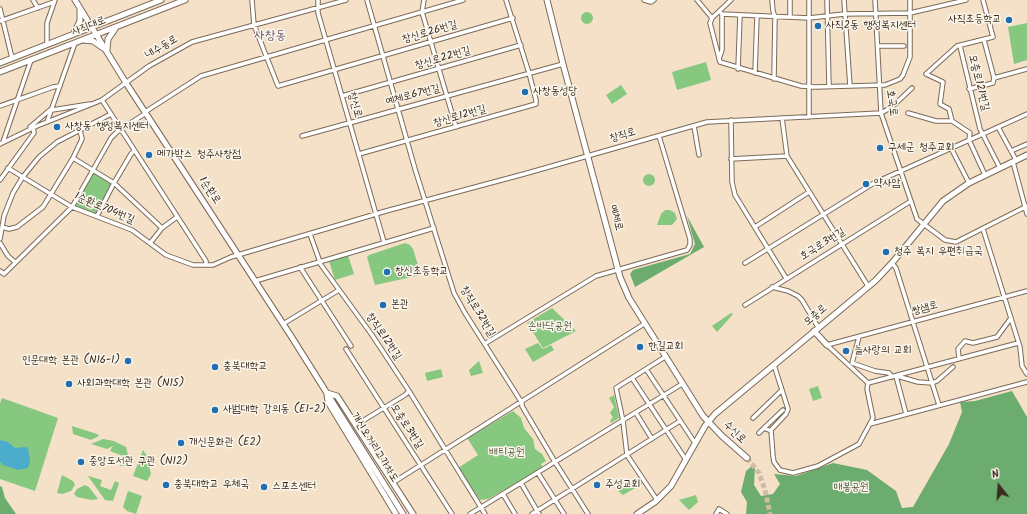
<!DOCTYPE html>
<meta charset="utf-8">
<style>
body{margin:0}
#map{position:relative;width:1027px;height:514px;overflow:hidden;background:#f4e1c7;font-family:Kalam,sans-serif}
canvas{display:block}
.north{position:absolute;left:979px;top:466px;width:40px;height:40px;-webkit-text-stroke:3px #fbf7ec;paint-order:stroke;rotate:343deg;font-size:11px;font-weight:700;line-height:16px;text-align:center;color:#3b2a1e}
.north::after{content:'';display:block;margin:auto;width:14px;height:18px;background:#3b2a1e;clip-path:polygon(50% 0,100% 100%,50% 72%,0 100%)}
</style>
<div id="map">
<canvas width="1027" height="514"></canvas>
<div class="north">N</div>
</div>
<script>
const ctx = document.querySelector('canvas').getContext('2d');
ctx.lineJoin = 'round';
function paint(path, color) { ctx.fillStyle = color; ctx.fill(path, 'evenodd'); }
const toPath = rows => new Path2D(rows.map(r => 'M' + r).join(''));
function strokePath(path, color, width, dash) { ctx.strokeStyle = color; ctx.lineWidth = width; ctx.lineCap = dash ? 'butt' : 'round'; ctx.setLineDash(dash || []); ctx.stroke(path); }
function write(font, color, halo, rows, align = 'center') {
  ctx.font = font + ' Kalam,"Poor Story",sans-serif'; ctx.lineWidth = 3; ctx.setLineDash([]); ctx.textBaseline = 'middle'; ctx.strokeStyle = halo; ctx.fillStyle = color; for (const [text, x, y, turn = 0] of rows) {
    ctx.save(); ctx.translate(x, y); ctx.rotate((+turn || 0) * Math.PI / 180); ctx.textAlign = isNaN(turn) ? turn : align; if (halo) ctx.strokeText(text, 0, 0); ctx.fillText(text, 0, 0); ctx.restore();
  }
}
const green = toPath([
 '581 18a6 6 0 1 1 12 0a6 6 0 1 1-12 0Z',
 [1027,23,1027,60,1014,64,1008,27],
 [706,62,711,80,677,90,672,72],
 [621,85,627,94,612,104,606,95],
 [94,172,112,183,96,214,75,206],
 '643 180a6 6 0 1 1 12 0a6 6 0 1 1-12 0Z',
 [665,210,670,210,675,213,677,219,672,225,657,225,661,214],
 [405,243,410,245,413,249,421,275,375,285,367,257,369,255],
 [348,255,354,274,335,280,329,261],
 [552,308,576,331,543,348,527,323],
 [731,313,733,314,727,321,717,332,712,326],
 [538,343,543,349,551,345,554,350,533,362,525,349],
 [479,361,483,373,471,376,469,370],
 [441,369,443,377,427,381,425,373],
 [818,386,822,398,813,401,809,389],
 [614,395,619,418,611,423,610,421,613,417,610,413,614,407,609,398],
 [2,398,58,418,35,491,0,479,0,403],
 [513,411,521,418,524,428,533,439,535,449,542,454,546,461,541,464,543,468,488,499,480,500,458,468,478,455,467,438],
 [72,426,97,434,99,436,91,440,73,434],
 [103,439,114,441,126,447,128,455,125,466,120,466,123,456,110,451,113,446,107,449,91,444],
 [143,450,147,456,151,474,147,481,133,476],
 [62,475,73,481,75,485,71,491,62,494,57,493],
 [88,476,102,480,100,486,111,490,115,481,119,483,113,501,105,500],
 [639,478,642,484,623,495,618,491],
 [85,485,89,487,98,499,92,500,77,497,74,494,77,489],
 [128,491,142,496,136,514,127,511,123,507],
 [696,495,698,502,689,510,679,500]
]);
const forest = toPath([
 [687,216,704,247,635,287,630,274,633,270,690,254,695,244],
 [1012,391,1027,417,1027,514,746,514,747,502,741,492,746,471,753,465,755,467,754,485,761,496,773,494,780,484,774,474,796,476,833,463,867,470,896,491,902,508,913,507,949,444,962,412,960,402,975,401],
 [0,486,2,487,5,498,16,514,0,514]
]);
const water = toPath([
 [0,440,8,442,15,448,24,447,28,448,30,460,28,468,18,470,3,465,0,462]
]);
const secondaryTunnel = toPath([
 [747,458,759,473,765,490,770,514]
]);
const street = toPath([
 [33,0,38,8],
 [252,0,254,25,278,86,513,18],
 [318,0,318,13,384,242],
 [367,0,415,169,454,293,465,313,522,403,522,406,555,462,588,514],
 [424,0,422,12,456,127],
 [644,0,651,2,654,0],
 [697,0,712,18],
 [731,0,712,18,710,23,720,62,801,86,815,87,885,85,900,79,903,75,910,57,910,0],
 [772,0,773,11,775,17,774,79],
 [809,0,809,117],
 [827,0,829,86],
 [844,0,850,86],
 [875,0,881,113,917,219,945,240,956,242,1027,206],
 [0,9,12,58],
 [720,12,722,14,809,18,844,14,910,13,966,0],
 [790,17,790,0],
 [0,21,54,2],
 [984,40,994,78],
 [47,44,47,23,55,0],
 [878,46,904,46],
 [960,46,980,129,1000,168],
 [719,59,722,50,722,14],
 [738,69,740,15],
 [755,73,757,16],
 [969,89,993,83,994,78,1027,69],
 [342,96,521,45],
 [102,100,206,261,206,265],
 [0,106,53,87,60,86],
 [52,110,90,104],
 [145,112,201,76,463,0],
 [908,113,936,121,952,121,949,109,940,104,943,82,926,74,957,46,993,37,983,0],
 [782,118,787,156,868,286],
 [731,120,732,182,735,195,786,278],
 [952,121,970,133,969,140,985,175],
 [47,122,75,43],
 [694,126,699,155],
 [30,127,51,109],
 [998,127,1016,160],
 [302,136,563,64],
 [3,142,31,60],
 [0,144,37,126,102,100,149,66,192,42,346,0],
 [951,148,969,183],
 [1011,151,1027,144],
 [359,154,536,104,536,100,529,73,506,0],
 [73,158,114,183,162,228],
 [731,159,787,156],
 [1013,162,1027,214],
 [8,168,72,207,132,230,166,255,193,265,213,265,231,257,386,211,524,174,707,122,881,113,892,107,912,88],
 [0,180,34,133,33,127],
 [97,216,114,183,131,154,134,151],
 [2,227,9,229,17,227,43,207,73,158,82,139,80,130],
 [755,227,809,192],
 [983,229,1020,347,1022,366,1027,374],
 [310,234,321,265,372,335,409,391,485,514],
 [0,239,4,216,13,193,22,178,39,157,57,142,111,114],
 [151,242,162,228,177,217],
 [0,243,8,256,15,262],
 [745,263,874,183,1027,114],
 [892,263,896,268,939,405],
 [300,267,351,346],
 [0,271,4,274,72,207,111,138,118,131,146,113],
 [255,281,434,228],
 [772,287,788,291,798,296,802,300,818,327],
 [745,305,911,201],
 [283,324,339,290],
 [859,337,852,363,875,371,889,373,892,377],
 [486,343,596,276,687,250,690,245,690,239,659,136],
 [827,345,1027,291],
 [827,345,868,383],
 [346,349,452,514],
 [959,358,958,349,965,341,973,343,997,337,1011,318],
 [774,365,788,409,786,414,771,430,773,456,774,462,780,470,793,473,818,466,859,444,873,418,867,389,868,383,1018,343],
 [646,369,695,443],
 [896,376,906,414],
 [897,376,918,382,932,383,937,381,953,367],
 [632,378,686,460],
 [636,413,652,439],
 [753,418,782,390],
 [870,424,1027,382],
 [356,425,405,395,409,391],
 [764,428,783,410],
 [759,433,764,428,771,431],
 [538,473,564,514],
 [394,482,644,324],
 [521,483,539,514],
 [503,494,515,514],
 [657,500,627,455,623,421,616,388,665,357],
 [470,514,682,384],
 [532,514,680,421],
 [716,514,719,509,727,514]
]);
const secondary = toPath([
 [75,0,126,83,291,336,403,514],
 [547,0,563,64,620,277,629,298,703,416,722,436,747,458],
 [74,33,80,21,80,10],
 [83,40,93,41,103,48],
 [107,50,108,39,115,29],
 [0,63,161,0],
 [0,72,185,0],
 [814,331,827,345],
 [327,393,337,396,413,514],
 [327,394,328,402,396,514],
 [637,514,655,502,671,486,705,426,715,414,875,281,892,263,943,201,969,183,1027,155]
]);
const markers = [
 [1009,20,4,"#1f6fb2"],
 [818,26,4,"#1f6fb2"],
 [525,92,4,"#1f6fb2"],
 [57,127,4,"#1f6fb2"],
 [880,148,4,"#1f6fb2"],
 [149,155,4,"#1f6fb2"],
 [866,184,4,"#1f6fb2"],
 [886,252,4,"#1f6fb2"],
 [387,272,4,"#1f6fb2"],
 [383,305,4,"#1f6fb2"],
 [640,347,4,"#1f6fb2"],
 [846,351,4,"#1f6fb2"],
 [128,361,4,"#1f6fb2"],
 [215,367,4,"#1f6fb2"],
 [69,384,4,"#1f6fb2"],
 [215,410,4,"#1f6fb2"],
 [181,443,4,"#1f6fb2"],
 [81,462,4,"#1f6fb2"],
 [166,485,4,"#1f6fb2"],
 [597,485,4,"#1f6fb2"],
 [264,487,4,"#1f6fb2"]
];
const poiNames = [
 ["사직초등학교",1001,20,"right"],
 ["사직2동 행정복지센터",826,26],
 ["사창동성당",533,92],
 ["사창동 행정복지센터",65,127],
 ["구세군 청주교회",888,148],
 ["메가박스 청주사창점",157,155],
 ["약사암",874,184],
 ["청주 복지 우편취급국",894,252],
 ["창신초등학교",395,272],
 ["본관",391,305],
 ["한길교회",648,347],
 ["늘사랑의 교회",854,351],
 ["인문대학 본관 (N16-1)",120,361,"right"],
 ["충북대학교",223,367],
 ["사회과학대학 본관 (N15)",77,384],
 ["사범대학 강의동 (E1-2)",223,410],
 ["개신문화관 (E2)",189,443],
 ["중앙도서관 구관 (N12)",89,462],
 ["충북대학교 우체국",174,485],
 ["주성교회",605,485],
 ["스포츠센터",272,487]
];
const streetNames = [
 ["사직대로",89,27,-21],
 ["창신로26번길",430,33,-16],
 ["내수동로",162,48,-31],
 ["창신로22번길",443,59,-16],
 ["모충로121번길",978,83,76],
 ["예체로67번길",413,96,-15],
 ["호국로",891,103,82],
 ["창신로",354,105,74],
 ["창신로12번길",460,117,-16],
 ["창직로",623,136,-16],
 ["1순환로",209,191,56],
 ["1순환로704번길",104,209,23],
 ["예체로",615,218,75],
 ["호국로3번길",823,245,-32],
 ["쌍샘로",925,309,-15],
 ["창직로32번길",477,312,59],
 ["모충로",816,316,-40],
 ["창직로12번길",383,337,56],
 ["모충로3번길",406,427,57],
 ["수신로",734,433,44],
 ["개신오거리고가차도",374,448,58]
];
const parkNames = [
 ["손바닥공원",550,327],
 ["배티공원",507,453],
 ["매봉공원",851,488]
];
const quarterNames = [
 ["사창동",270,37]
];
paint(green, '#86c880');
paint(forest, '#6cac6e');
paint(water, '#4caccb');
strokePath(secondaryTunnel, '#cfbca5', 5, [5, 2.5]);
strokePath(street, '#7c6a59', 5.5);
strokePath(secondary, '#7c6a59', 7);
strokePath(street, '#fff', 3.5);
strokePath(secondary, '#fff', 5);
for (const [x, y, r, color] of markers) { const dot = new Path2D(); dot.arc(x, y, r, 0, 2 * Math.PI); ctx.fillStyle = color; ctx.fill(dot); strokePath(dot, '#fbf7ec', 1.5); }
write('11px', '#3b2a1e', '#fbf7ec', poiNames, 'left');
write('11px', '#3b2a1e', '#fbf7ec', streetNames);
write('11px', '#52593b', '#fbf7ec', parkNames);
write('13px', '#635262', '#fbf7ec', quarterNames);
</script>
